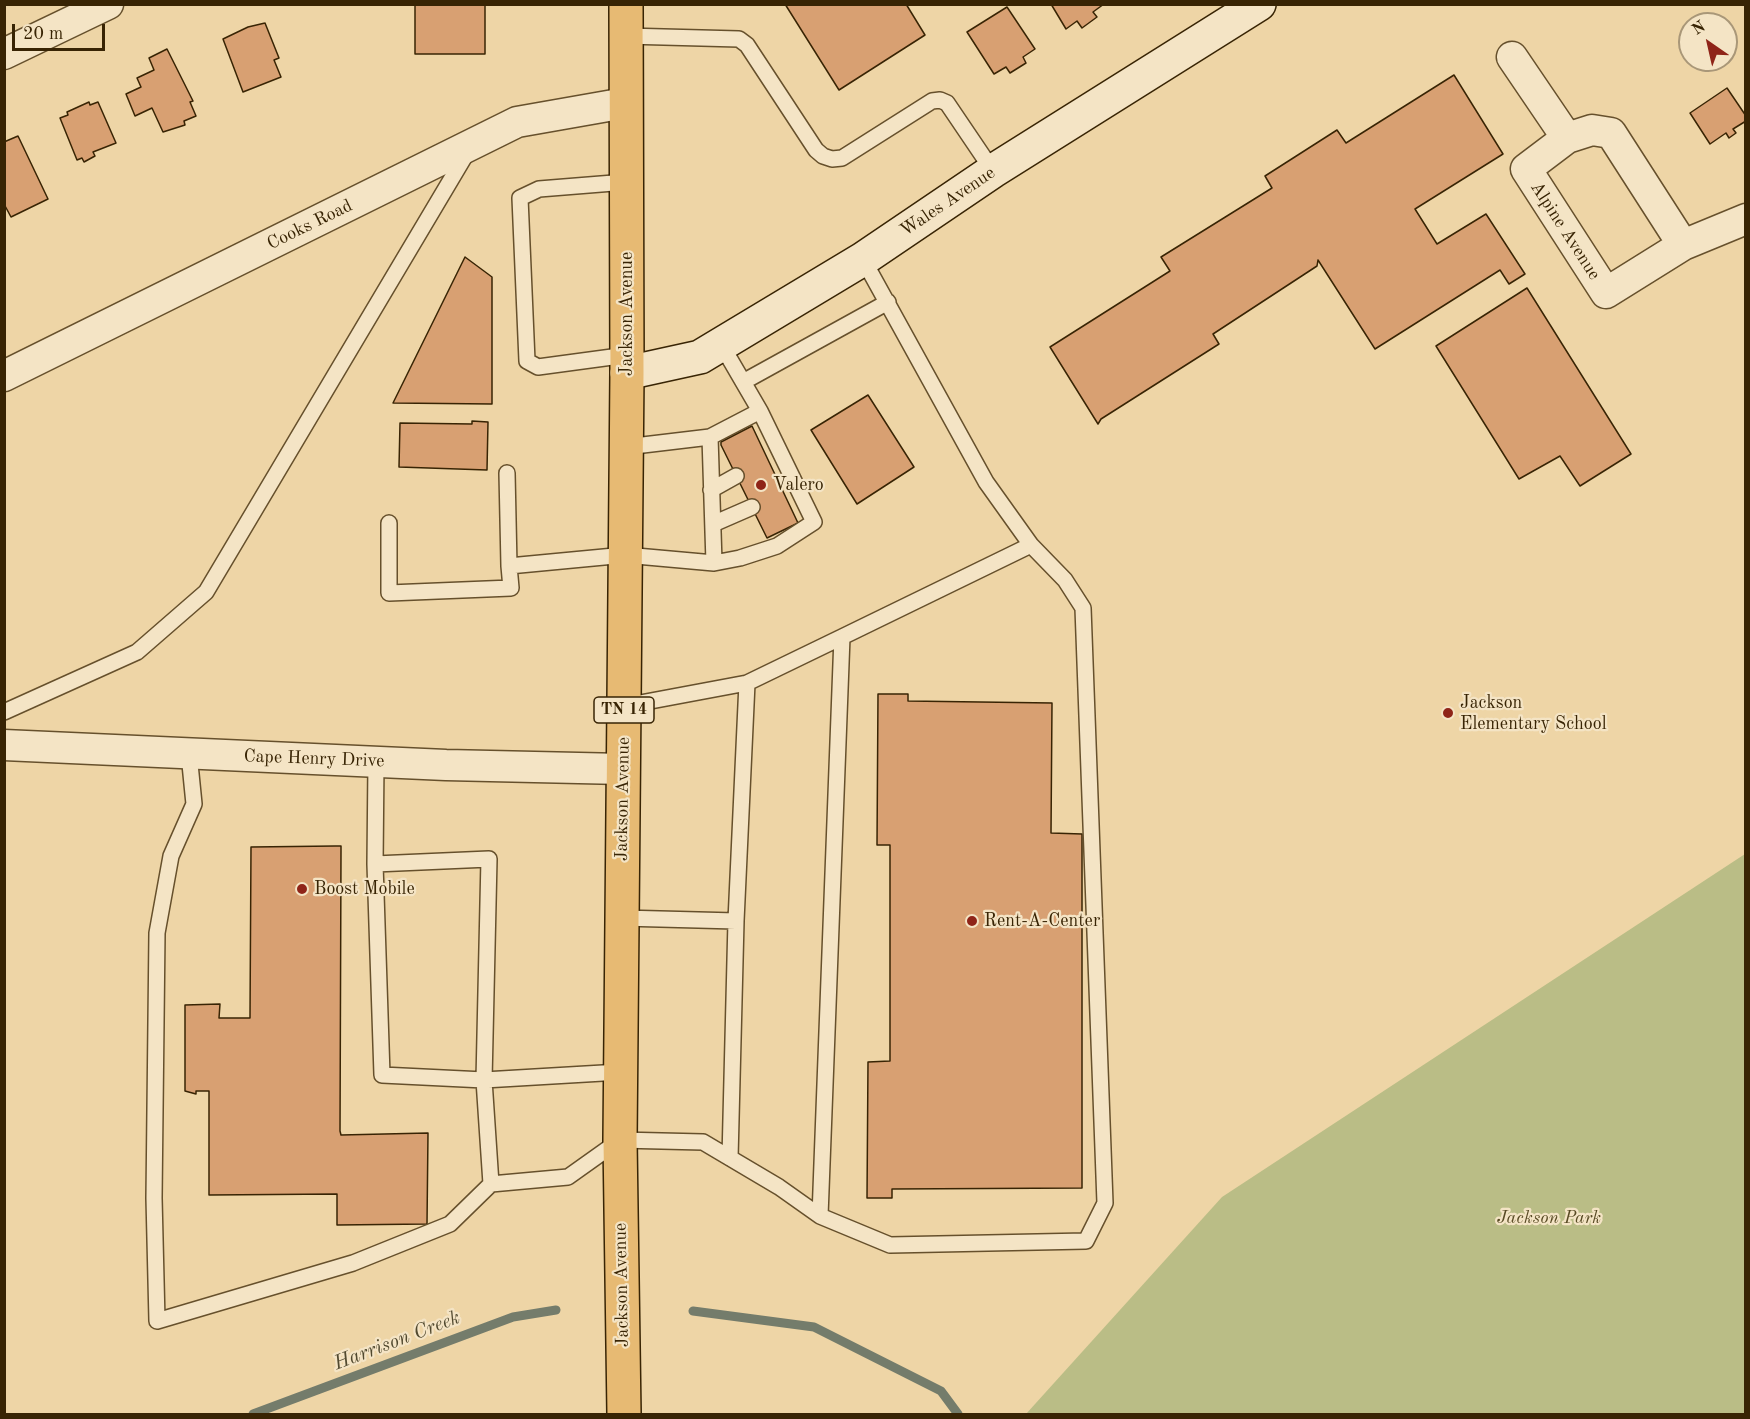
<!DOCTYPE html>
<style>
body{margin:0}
#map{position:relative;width:1750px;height:1419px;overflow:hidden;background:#eed5a6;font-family:"Old Standard TT",serif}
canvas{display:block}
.frame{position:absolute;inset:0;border:6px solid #382404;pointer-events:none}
.north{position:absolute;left:1678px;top:12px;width:60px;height:60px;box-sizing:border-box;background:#f4e4c5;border:2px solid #a99778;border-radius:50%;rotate:326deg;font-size:16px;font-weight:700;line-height:24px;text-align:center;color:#382404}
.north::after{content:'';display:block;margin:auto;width:21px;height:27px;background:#8f2418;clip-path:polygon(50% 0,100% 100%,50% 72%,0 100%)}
.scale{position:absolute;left:12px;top:24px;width:93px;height:27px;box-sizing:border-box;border:3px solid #382404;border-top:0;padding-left:8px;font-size:18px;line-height:21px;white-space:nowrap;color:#382404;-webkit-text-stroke:4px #f4e4c5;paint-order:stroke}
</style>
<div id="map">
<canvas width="1750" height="1419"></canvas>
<div class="frame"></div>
<div class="north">N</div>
<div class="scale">20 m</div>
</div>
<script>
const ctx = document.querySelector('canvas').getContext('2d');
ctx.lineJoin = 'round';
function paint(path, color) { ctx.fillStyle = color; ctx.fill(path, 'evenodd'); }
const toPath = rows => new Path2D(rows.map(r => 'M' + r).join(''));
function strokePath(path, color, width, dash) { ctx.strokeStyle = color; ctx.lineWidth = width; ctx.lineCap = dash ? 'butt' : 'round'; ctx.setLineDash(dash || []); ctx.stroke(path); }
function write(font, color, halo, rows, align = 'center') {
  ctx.font = font + ' "Old Standard TT",serif'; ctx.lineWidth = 4.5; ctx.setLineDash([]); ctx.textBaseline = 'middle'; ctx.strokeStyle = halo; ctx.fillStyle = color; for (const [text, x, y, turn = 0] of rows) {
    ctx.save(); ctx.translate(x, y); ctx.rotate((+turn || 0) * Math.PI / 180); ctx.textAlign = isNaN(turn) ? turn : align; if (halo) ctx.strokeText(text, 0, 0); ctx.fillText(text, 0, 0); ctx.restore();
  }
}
const green = toPath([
 [1745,854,1745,1414,1026,1414,1222,1197]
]);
const stream = toPath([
 [693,1311,814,1327,941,1391,958,1414],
 [253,1414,513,1317,556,1310]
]);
const building = toPath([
 [415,4,485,4,485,54,415,54,415,4],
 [785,4,906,4,925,35,839,90,785,4],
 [1051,4,1104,4,1093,12,1097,17,1082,28,1077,21,1066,29,1051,4],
 [1007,7,1035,49,1023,57,1026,63,1010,73,1006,67,994,74,967,32,1007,7],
 [265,23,279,58,274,60,281,77,243,92,223,39,248,27,265,23],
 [167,49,193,101,190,102,196,116,184,121,185,125,163,132,152,108,135,116,126,94,141,87,137,78,154,70,149,58,167,49],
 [1454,75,1503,154,1415,209,1437,244,1486,214,1525,274,1509,284,1500,270,1375,349,1318,260,1317,266,1213,334,1219,344,1101,419,1098,424,1050,347,1170,271,1161,257,1272,188,1265,176,1337,130,1346,143,1454,75],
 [1727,88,1746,116,1746,121,1733,129,1736,133,1729,138,1726,133,1710,144,1690,113,1727,88],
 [89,102,90,105,98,102,116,143,93,152,95,156,84,162,82,158,77,160,60,118,68,115,67,112,89,102],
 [18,136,48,199,11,217,4,204,4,142,18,136],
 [465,257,492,277,492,404,393,403,465,257],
 [1527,288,1631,454,1580,486,1560,456,1519,479,1436,346,1527,288],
 [868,395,914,467,857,504,811,430,868,395],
 [472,421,488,422,487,470,399,467,400,423,472,424,472,421],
 [752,426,798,523,767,538,721,445,721,442,752,426],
 [878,694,908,694,908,701,1052,703,1051,833,1082,834,1082,1188,892,1189,892,1198,867,1198,868,1062,890,1061,890,845,877,845,878,694],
 [335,846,341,846,341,850,340,1131,341,1135,428,1133,427,1224,337,1225,337,1194,209,1195,209,1091,196,1091,196,1094,185,1091,185,1005,220,1004,219,1018,250,1018,251,847,335,846]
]);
const lane = toPath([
 [626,36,739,39,747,45,816,150,823,156,832,159,842,158,932,101,940,100,947,103,993,171],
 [626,182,539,189,520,198,527,361,538,367,627,355],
 [743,382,888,302],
 [710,437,760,411,721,344],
 [507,473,509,566,625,555,714,563,710,437,626,447],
 [711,490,736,476],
 [389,523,389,593,511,588,509,566],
 [713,524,752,507],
 [714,563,740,558,777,546,814,522,760,411],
 [842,637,1031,545],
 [624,706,747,683],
 [4,712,137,652,206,592,468,151],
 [189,754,194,804,171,856,157,933,154,1198,157,1321,353,1263,450,1224,491,1184,568,1177,620,1140,703,1142,779,1187,820,1216,890,1245,1086,1241,1105,1203,1083,608,1065,580,1031,545,986,482,863,259],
 [376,762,375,864,489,859,484,1080,620,1072],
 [375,864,382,1075,484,1080,491,1184],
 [622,918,736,921],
 [730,1158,736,921,747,683,842,637,820,1216]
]);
const street = toPath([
 [4,54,108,4],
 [1512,57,1567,138,1592,130,1611,133,1683,245],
 [1567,138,1526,169,1606,293,1683,245,1746,219],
 [4,376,517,122,625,103],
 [4,745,446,765,623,769]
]);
const secondary = toPath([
 [627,373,700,357,863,259,993,171,1259,4]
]);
const primary = toPath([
 [624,1414,620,1140,627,373,626,4]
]);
const markers = [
 [761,485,6,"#8f2418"],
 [1448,713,6,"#8f2418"],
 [302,889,6,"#8f2418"],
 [972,921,6,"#8f2418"]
];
const shields = [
 [624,710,60]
];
const shieldNames = [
 ["TN 14",624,710]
];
const streetNames = [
 ["Wales Avenue",948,202,-34],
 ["Cooks Road",310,225,-26],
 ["Alpine Avenue",1565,231,57],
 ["Jackson Avenue",627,314,-90],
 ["Cape Henry Drive",314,759,2],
 ["Jackson Avenue",623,799,-89],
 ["Jackson Avenue",622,1285,-91]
];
const poiNames = [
 ["Valero",773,485],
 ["Jackson",1460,703],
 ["Elementary School",1460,724],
 ["Boost Mobile",314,889],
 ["Rent-A-Center",984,921]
];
const parkNames = [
 ["Jackson Park",1549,1218]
];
const waterNames = [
 ["Harrison Creek",397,1341,-21]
];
paint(green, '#babd86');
strokePath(stream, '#747c6b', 9);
paint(building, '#d8a072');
strokePath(building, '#382404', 1.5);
strokePath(lane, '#66502c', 18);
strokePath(street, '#66502c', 33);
strokePath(secondary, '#382404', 36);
strokePath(primary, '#382404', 36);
strokePath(lane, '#f4e4c5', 15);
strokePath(street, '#f4e4c5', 30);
strokePath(secondary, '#f4e4c5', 33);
strokePath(primary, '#e7ba73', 33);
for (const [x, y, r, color] of markers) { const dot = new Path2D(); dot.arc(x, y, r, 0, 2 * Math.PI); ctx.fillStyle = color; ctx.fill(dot); strokePath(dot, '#f4e4c5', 2); }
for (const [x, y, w] of shields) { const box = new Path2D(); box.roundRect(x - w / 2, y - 13, w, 26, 4.5); ctx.fillStyle = '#f4e4c5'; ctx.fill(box); strokePath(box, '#382404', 1.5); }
write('bold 16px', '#382404', null, shieldNames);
write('18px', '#382404', '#f4e4c5', streetNames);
write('18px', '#382404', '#f4e4c5', poiNames, 'left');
write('italic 18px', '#584a24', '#f4e4c5', parkNames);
write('italic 20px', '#51492f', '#f4e4c5', waterNames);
</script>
